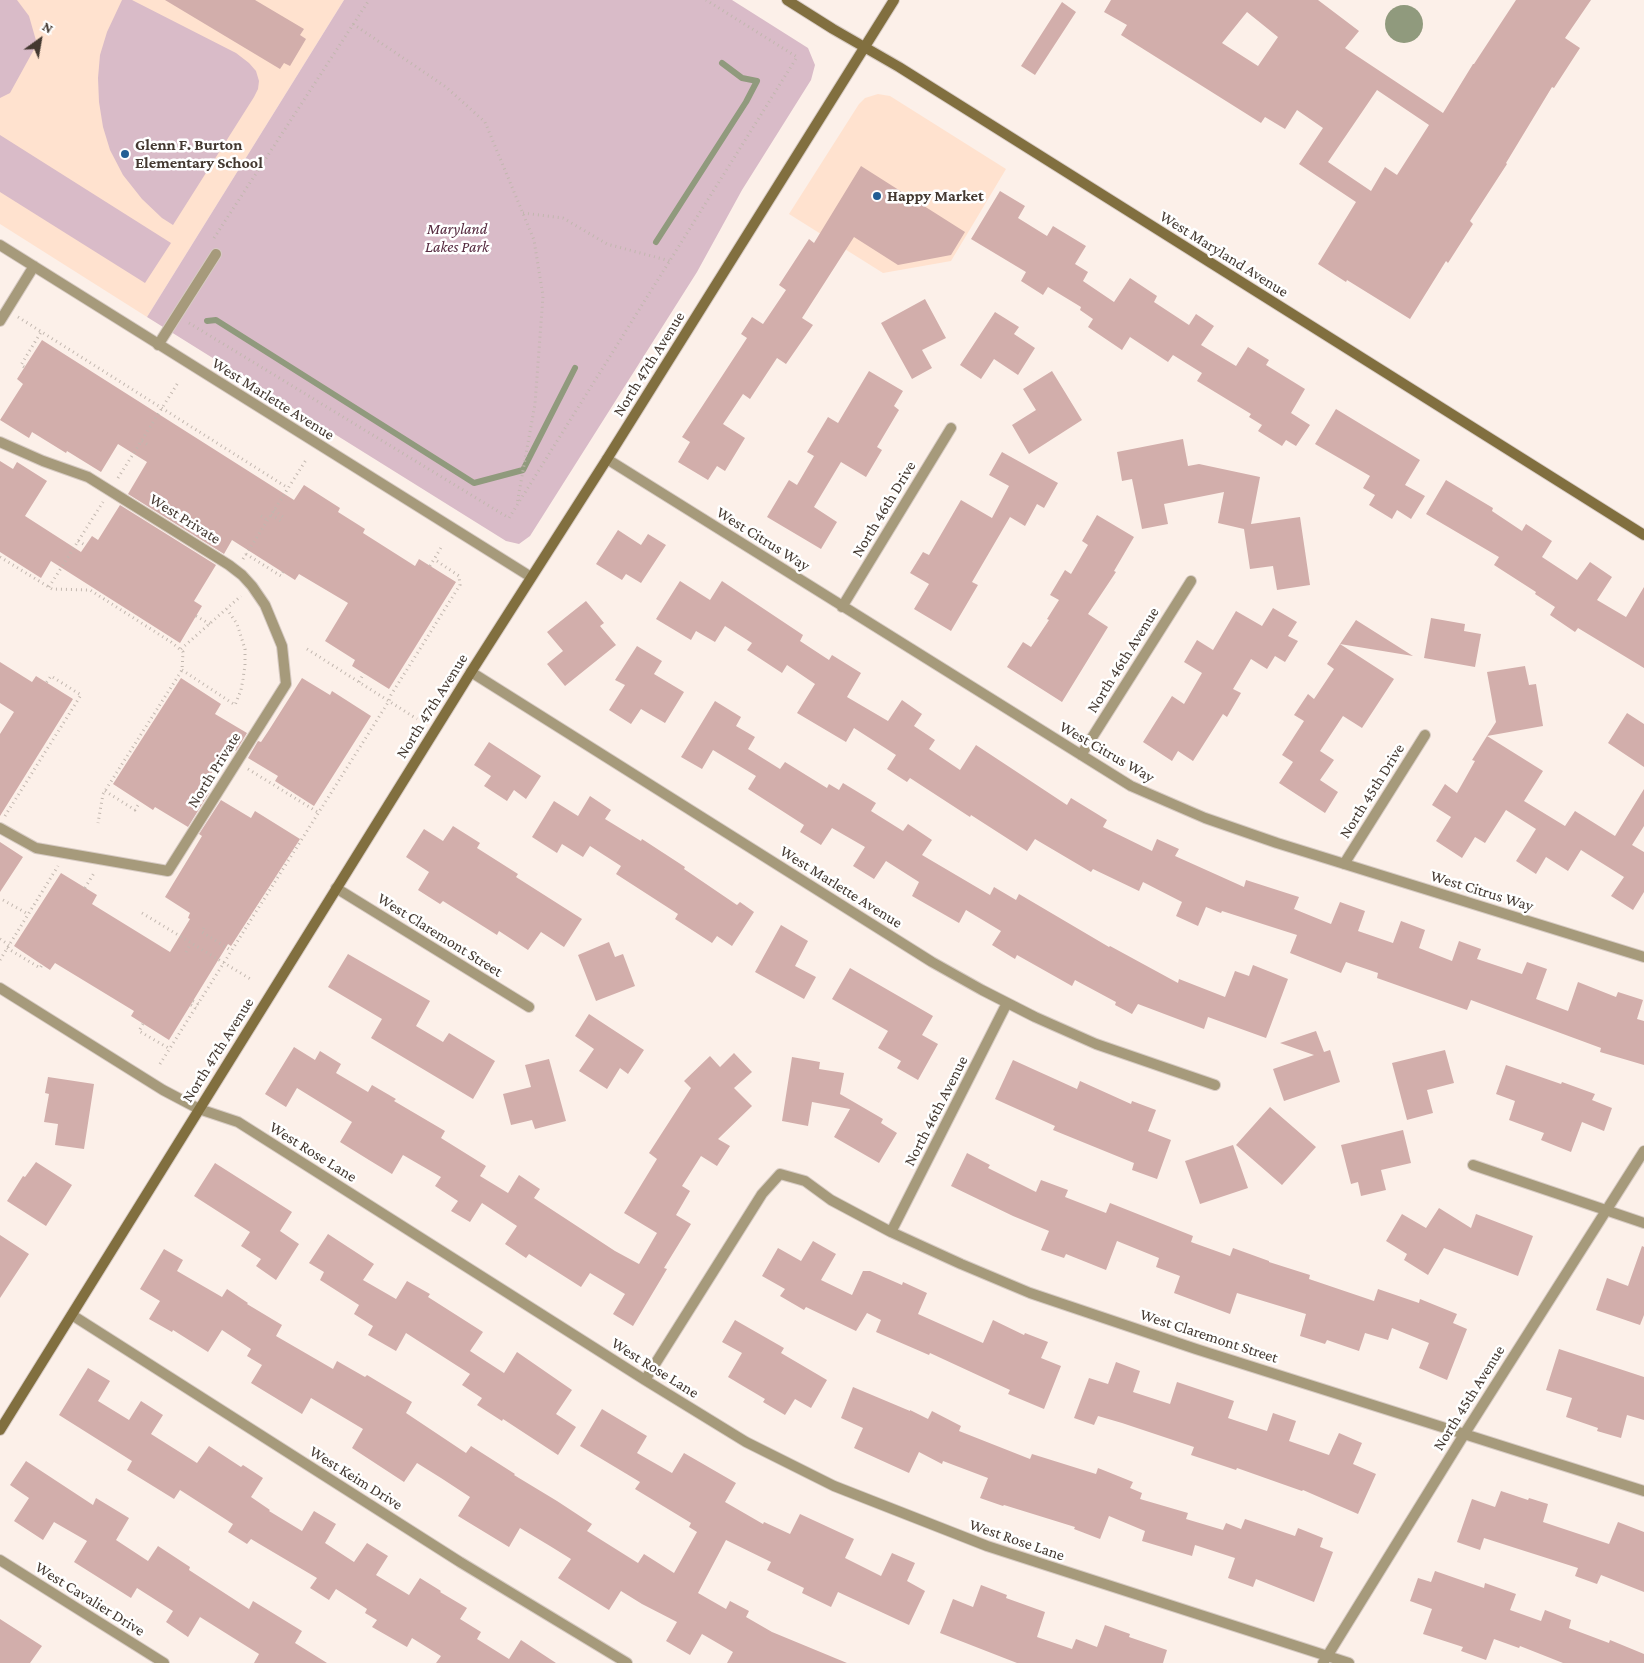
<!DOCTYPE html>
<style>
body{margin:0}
#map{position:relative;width:1644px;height:1663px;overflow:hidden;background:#fcf0e9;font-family:"Crimson Pro",serif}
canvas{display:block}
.north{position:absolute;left:15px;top:15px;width:50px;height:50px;-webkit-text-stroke:4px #fff;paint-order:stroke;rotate:32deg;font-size:14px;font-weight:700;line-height:20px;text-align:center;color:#433830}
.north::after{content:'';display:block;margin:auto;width:18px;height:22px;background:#433830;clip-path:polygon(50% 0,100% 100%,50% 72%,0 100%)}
</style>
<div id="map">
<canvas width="1644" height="1663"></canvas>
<div class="north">N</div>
</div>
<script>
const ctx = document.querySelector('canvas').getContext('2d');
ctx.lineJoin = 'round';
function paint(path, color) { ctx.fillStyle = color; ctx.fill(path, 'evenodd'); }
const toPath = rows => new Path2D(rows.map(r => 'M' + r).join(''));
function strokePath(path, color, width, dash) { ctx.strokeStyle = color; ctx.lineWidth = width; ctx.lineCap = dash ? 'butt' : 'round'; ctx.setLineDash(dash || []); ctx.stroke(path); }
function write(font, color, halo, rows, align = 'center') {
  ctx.font = font + ' "Crimson Pro",serif'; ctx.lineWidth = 5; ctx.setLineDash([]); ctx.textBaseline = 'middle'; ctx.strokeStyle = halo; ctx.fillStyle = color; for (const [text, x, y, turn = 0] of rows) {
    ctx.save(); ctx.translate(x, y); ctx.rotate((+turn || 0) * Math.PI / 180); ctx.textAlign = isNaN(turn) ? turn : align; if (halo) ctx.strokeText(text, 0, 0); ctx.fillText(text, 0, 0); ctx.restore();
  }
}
const built = toPath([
 [0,0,344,0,147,317,0,224],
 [878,94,890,96,1006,169,951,261,883,273,789,214,859,104,865,98]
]);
const green = toPath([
 [0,0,17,0,29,16,37,44,10,93,0,98],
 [122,0,132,0,236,53,249,63,256,71,259,81,258,89,254,97,173,225,162,218,142,199,123,175,110,150,103,127,99,102,98,78,100,55,107,32],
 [344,0,732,0,808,48,815,65,811,80,742,190,697,272,530,536,519,544,506,541,147,317],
 [0,135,171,243,145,283,0,192]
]);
const water = toPath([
 '1385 24a19 19 0 1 1 38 0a19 19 0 1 1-38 0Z'
]);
const stream = toPath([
 [656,242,746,102,757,81,742,78,722,63],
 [207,321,216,320,474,483,523,470,575,368]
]);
const building = toPath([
 [165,0,255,0,304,29,300,35,306,39,290,66,284,63,280,69],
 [1111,0,1318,0,1359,31,1345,48,1443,113,1473,64,1474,64,1516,0,1591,0,1565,38,1580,48,1554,88,1552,87,1506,163,1507,164,1470,221,1473,224,1448,263,1446,261,1410,319,1347,280,1346,282,1318,264,1356,202,1299,164,1323,128,1297,110,1285,129,1265,117,1261,123,1121,35,1127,25,1104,12],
 [1247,12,1278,37,1258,66,1222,43],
 [1377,90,1429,125,1397,175,1385,167,1371,191,1328,162],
 [1062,2,1076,12,1035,75,1021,66],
 [861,166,965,232,951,255,898,265,854,237,802,318,813,325,786,364,777,358,750,399,743,394,723,424,745,438,725,471,717,466,708,480,678,462,690,442,682,437,747,338,741,334,752,317,763,324,786,290,779,285,809,239,814,243],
 [1000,191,1025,206,1018,218,1047,236,1053,226,1086,246,1075,264,1088,272,1083,281,1114,302,1130,278,1157,296,1154,302,1189,325,1196,314,1214,326,1201,345,1236,366,1248,347,1269,360,1266,365,1305,389,1291,413,1310,425,1296,446,1286,440,1282,446,1258,431,1262,425,1249,417,1251,414,1197,381,1202,373,1173,355,1168,362,1130,337,1122,350,1088,327,1093,319,1080,310,1081,307,1048,287,1043,295,1021,281,1026,272,971,239],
 [925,299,946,338,922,350,932,368,912,379,881,323],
 [995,312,1019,327,1014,334,1035,348,1018,375,994,359,981,379,960,365],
 [42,340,294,500,304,485,340,508,338,512,365,529,363,533,415,566,419,559,456,582,389,689,352,666,355,660,325,641,348,603,299,574,295,580,232,540,224,554,128,494,147,462,118,444,101,472,67,451,66,453,32,432,29,438,0,420,23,384,17,379],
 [869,371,903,391,894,406,899,410,877,447,882,450,866,477,841,462,814,507,837,522,821,549,767,517,789,480,797,485,814,456,807,452,828,417,838,423],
 [1052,371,1082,420,1029,454,1012,425,1036,410,1023,389],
 [1336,409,1420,460,1405,485,1425,496,1411,519,1397,510,1392,519,1369,505,1375,495,1363,488,1370,476,1315,444],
 [1183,439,1188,466,1199,464,1260,477,1251,524,1300,517,1310,585,1277,590,1273,566,1250,569,1244,529,1218,523,1224,492,1164,504,1168,524,1142,529,1132,479,1122,481,1117,452],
 [1002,452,1058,483,1044,508,1037,504,1025,526,1010,517,972,582,978,585,951,631,914,609,929,584,910,573,923,552,929,555,961,500,992,518,1009,486,989,475],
 [0,461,13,469,17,462,47,481,25,516,81,552,92,536,98,540,120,505,216,565,194,601,202,606,180,643,51,561,41,578,0,552],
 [1446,480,1493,508,1492,511,1522,531,1526,524,1552,541,1542,557,1577,580,1590,562,1612,577,1597,600,1626,617,1644,587,1644,668,1578,628,1575,632,1550,615,1555,607,1535,594,1536,592,1494,565,1499,557,1426,514],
 [1097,515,1134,537,1114,571,1116,572,1088,614,1108,627,1062,702,1007,667,1023,642,1031,647,1049,620,1047,619,1059,600,1050,595,1065,570,1071,574,1088,545,1082,541],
 [618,530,641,545,648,534,666,545,641,583,626,574,622,580,596,564],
 [680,581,710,600,722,581,803,635,800,641,829,660,832,655,861,673,847,697,888,721,902,700,922,714,914,726,935,740,929,749,960,770,976,745,1067,805,1071,798,1107,820,1103,827,1152,851,1157,839,1179,849,1175,856,1244,887,1246,880,1299,897,1294,909,1331,924,1340,902,1365,911,1358,931,1393,943,1401,921,1425,930,1419,948,1452,961,1459,941,1481,949,1477,959,1522,974,1527,962,1547,969,1536,999,1568,1011,1578,982,1616,997,1618,992,1643,1000,1637,1019,1644,1021,1644,1065,1600,1052,1601,1048,1471,1000,1467,1010,1377,978,1378,973,1346,962,1341,973,1290,953,1297,935,1222,911,1221,913,1206,907,1198,926,1176,916,1182,902,1143,882,1139,891,1093,869,1091,872,1035,839,1027,851,971,815,970,817,910,778,907,782,887,769,896,755,854,728,846,742,797,713,815,684,787,665,782,673,747,650,752,643,725,626,715,642,696,631,691,640,656,619],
 [586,601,604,623,600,626,616,645,565,686,547,664,563,651,547,632],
 [1273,608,1297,622,1288,636,1298,641,1285,662,1275,656,1267,669,1251,659,1233,689,1241,693,1227,717,1223,714,1193,761,1178,751,1172,761,1143,742,1172,696,1184,704,1202,673,1184,662,1197,640,1213,650,1236,611,1262,626],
 [1431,618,1465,624,1464,631,1481,634,1475,667,1424,658],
 [1356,620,1413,656,1340,644],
 [1340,644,1394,679,1362,728,1343,716,1320,751,1334,760,1320,780,1338,792,1325,813,1279,783,1293,762,1282,755,1304,721,1294,715,1308,694,1314,699,1334,669,1327,664],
 [637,646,662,661,654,674,684,692,665,723,641,709,631,724,609,710,625,685,615,680],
 [0,662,32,682,36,676,73,699,0,816,0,734,14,712,0,703],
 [1525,666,1529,685,1536,684,1543,726,1487,736,1496,722,1487,672],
 [181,678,221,704,215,714,247,733,236,751,228,746,221,758,202,788,209,793,188,827,155,807,153,810,113,784],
 [302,678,330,695,332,691,371,716,314,806,275,781,278,776,248,758,258,741,261,742,269,730],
 [715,701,741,717,736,726,755,737,748,749,780,769,785,762,827,788,829,784,839,790,843,783,876,803,871,811,903,831,908,824,932,840,922,855,990,895,994,887,1016,900,1019,894,1109,947,1110,946,1178,983,1179,979,1225,997,1235,971,1249,976,1253,965,1288,979,1266,1038,1208,1017,1204,1029,1138,1004,1132,1014,1115,1005,1116,1002,1075,980,1072,986,1017,955,1015,959,992,945,1001,931,966,910,959,923,912,896,919,882,886,861,874,879,853,866,865,847,832,828,821,845,800,832,804,825,748,789,756,776,713,750,702,769,681,757],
 [1627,713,1644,724,1644,767,1608,743],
 [1487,736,1543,771,1524,801,1565,826,1575,811,1615,836,1644,789,1644,826,1632,845,1644,852,1644,892,1633,910,1611,896,1624,877,1581,850,1568,871,1546,857,1536,874,1516,861,1536,829,1506,810,1485,843,1475,837,1462,858,1436,841,1451,817,1432,805,1445,784,1457,793,1475,761,1472,760],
 [489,742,541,776,526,799,514,790,507,801,484,786,491,776,474,765],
 [590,796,611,810,605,819,641,841,642,839,685,867,684,869,737,905,740,902,754,912,732,946,717,936,712,943,675,919,678,914,616,874,621,866,590,846,583,857,562,844,557,853,532,837,554,801,578,816],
 [221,800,251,818,255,811,300,839,231,946,228,944,169,1040,131,1016,134,1011,55,963,50,970,14,946,61,873,97,895,92,904,170,952,190,919,188,918,190,913,165,897,202,836,199,834],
 [453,826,480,843,477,848,518,874,516,877,582,919,564,947,541,932,528,950,499,931,497,935,443,901,440,904,418,890,429,872,406,857,424,829,443,841],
 [0,842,23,857,0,892],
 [781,925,808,941,795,966,816,977,804,999,755,972],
 [609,942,615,957,623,954,635,986,596,1001,578,955],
 [348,954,430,1001,416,1026,443,1042,449,1033,495,1061,473,1099,371,1038,382,1019,328,987],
 [850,968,933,1016,922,1035,938,1044,918,1080,897,1068,901,1061,878,1048,888,1031,832,999],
 [589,1014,644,1050,628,1074,620,1068,607,1089,579,1071,594,1049,575,1036],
 [1316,1031,1324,1052,1330,1050,1340,1082,1284,1101,1273,1069,1314,1055,1280,1043],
 [294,1047,315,1060,320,1051,341,1064,336,1073,368,1092,372,1085,396,1099,394,1101,445,1131,441,1138,486,1166,480,1176,508,1193,519,1175,540,1189,534,1198,615,1251,639,1264,657,1233,624,1213,657,1159,649,1153,691,1088,684,1081,710,1056,720,1067,734,1053,752,1072,734,1088,752,1106,718,1139,730,1146,717,1166,701,1156,682,1186,690,1191,676,1215,691,1224,664,1268,667,1269,633,1326,613,1314,625,1294,590,1273,581,1287,529,1254,526,1258,505,1244,517,1226,482,1203,470,1222,451,1211,458,1201,435,1186,441,1177,403,1155,392,1174,369,1160,340,1142,352,1122,297,1088,286,1107,265,1094],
 [1445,1050,1454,1083,1427,1090,1433,1113,1407,1120,1392,1063],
 [792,1057,820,1062,819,1069,844,1073,840,1094,883,1119,881,1123,897,1133,879,1163,834,1137,850,1109,812,1102,808,1126,782,1121],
 [549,1059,566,1121,535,1129,532,1120,511,1125,503,1094,531,1087,525,1065],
 [1013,1060,1077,1089,1080,1081,1131,1104,1132,1101,1156,1110,1148,1131,1171,1140,1157,1179,1132,1170,1134,1163,1053,1130,1055,1126,995,1099],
 [1506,1065,1561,1084,1562,1082,1595,1094,1592,1100,1612,1108,1604,1131,1582,1122,1571,1152,1541,1140,1544,1133,1509,1120,1515,1101,1496,1094],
 [48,1077,94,1084,84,1149,55,1145,58,1124,44,1122,49,1094,45,1093],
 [1270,1107,1316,1147,1282,1185,1236,1145],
 [1403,1130,1411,1163,1381,1170,1386,1190,1361,1196,1358,1182,1351,1184,1341,1145],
 [1233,1145,1248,1188,1200,1204,1185,1161],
 [967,1153,990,1165,988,1168,1036,1192,1041,1180,1068,1190,1065,1197,1106,1213,1110,1203,1193,1236,1191,1242,1230,1256,1233,1248,1269,1261,1269,1262,1310,1275,1309,1279,1374,1301,1378,1289,1419,1303,1420,1299,1457,1314,1453,1323,1467,1329,1447,1380,1419,1368,1429,1343,1392,1328,1388,1340,1365,1333,1359,1351,1327,1340,1325,1344,1300,1336,1306,1314,1237,1293,1230,1314,1174,1293,1180,1276,1156,1267,1159,1258,1117,1241,1106,1270,1066,1254,1064,1258,1041,1250,1049,1231,1013,1216,951,1186],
 [36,1162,72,1185,46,1226,7,1201,23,1176,25,1177],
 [215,1163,292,1212,280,1231,299,1244,276,1280,256,1266,261,1259,241,1246,250,1232,194,1196],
 [1439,1208,1471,1228,1476,1214,1533,1236,1518,1276,1444,1248,1428,1275,1404,1260,1407,1254,1386,1241,1402,1214,1426,1228],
 [328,1234,374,1264,363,1280,396,1299,407,1281,430,1294,428,1297,483,1332,470,1351,504,1373,517,1352,572,1390,556,1414,576,1427,558,1455,503,1419,502,1421,477,1405,482,1398,462,1385,470,1374,406,1333,396,1351,368,1335,373,1326,354,1314,359,1305,320,1280,324,1272,309,1263],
 [0,1235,29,1254,0,1298],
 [813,1241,836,1254,821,1280,852,1295,863,1271,870,1271,902,1285,903,1282,927,1293,918,1314,983,1343,993,1320,1024,1335,1025,1333,1048,1342,1041,1358,1061,1366,1044,1409,1008,1394,1010,1390,930,1353,929,1355,876,1332,881,1320,867,1313,856,1331,806,1307,804,1310,780,1296,785,1289,762,1276,778,1248,801,1261],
 [1642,1246,1644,1247,1644,1315,1640,1325,1596,1310,1607,1278,1628,1286],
 [164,1249,183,1260,177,1271,222,1297,227,1289,248,1303,247,1304,282,1325,276,1336,333,1369,337,1361,365,1377,367,1375,412,1402,406,1413,466,1453,471,1446,515,1474,514,1475,557,1501,592,1524,587,1531,638,1563,644,1554,674,1573,697,1532,689,1527,691,1523,635,1489,640,1482,580,1446,602,1409,647,1436,637,1453,672,1473,684,1453,736,1483,725,1502,763,1524,764,1522,790,1534,800,1514,854,1539,845,1558,881,1576,892,1553,915,1563,907,1581,925,1591,909,1625,838,1592,831,1607,802,1593,804,1588,767,1570,771,1562,726,1540,698,1593,726,1609,730,1601,749,1611,746,1617,772,1632,847,1663,727,1663,733,1652,702,1634,690,1655,666,1641,677,1622,642,1604,621,1591,609,1610,558,1578,571,1559,550,1546,520,1528,509,1547,458,1516,470,1497,441,1478,417,1463,404,1482,352,1448,363,1429,311,1398,302,1414,251,1383,262,1365,247,1356,251,1349,222,1330,208,1352,173,1330,172,1332,149,1319,160,1301,140,1289],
 [735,1320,784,1348,781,1353,827,1380,811,1408,795,1399,785,1415,763,1402,765,1399,728,1377,742,1353,722,1342],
 [1559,1349,1644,1377,1644,1420,1627,1415,1621,1438,1597,1431,1598,1428,1566,1417,1572,1398,1546,1390],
 [1116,1362,1140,1371,1133,1392,1170,1404,1177,1382,1234,1401,1228,1418,1267,1431,1273,1413,1296,1421,1289,1441,1329,1455,1339,1433,1362,1443,1353,1464,1376,1474,1358,1514,1303,1490,1302,1491,1237,1468,1236,1470,1191,1455,1194,1447,1122,1423,1098,1416,1094,1425,1074,1418,1089,1378,1108,1384],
 [88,1368,110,1381,98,1401,129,1420,141,1401,163,1415,151,1434,197,1463,209,1446,241,1467,243,1465,263,1478,251,1497,270,1510,269,1511,302,1531,314,1511,336,1524,325,1543,354,1562,367,1543,388,1556,376,1575,409,1595,420,1578,441,1591,440,1592,467,1608,460,1619,481,1632,477,1639,509,1659,521,1640,556,1663,436,1663,441,1656,412,1638,407,1647,372,1627,377,1620,365,1613,367,1609,336,1589,329,1600,310,1588,317,1578,251,1539,247,1544,228,1532,233,1524,180,1490,174,1499,127,1470,132,1461,59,1415],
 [853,1387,910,1411,910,1410,928,1419,932,1411,961,1426,959,1431,1030,1459,1032,1454,1096,1474,1098,1468,1133,1482,1130,1488,1142,1493,1140,1499,1188,1513,1186,1519,1223,1530,1226,1523,1241,1529,1245,1519,1295,1536,1298,1528,1323,1538,1320,1547,1333,1552,1314,1602,1256,1579,1253,1587,1228,1578,1235,1558,1195,1545,1192,1556,1142,1541,1145,1531,1109,1516,1100,1539,1074,1529,1075,1527,1004,1505,1003,1506,980,1498,988,1478,943,1461,942,1464,919,1452,909,1473,854,1448,863,1428,841,1418],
 [26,1461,93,1505,96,1498,129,1518,116,1540,148,1561,158,1546,190,1567,189,1570,249,1609,253,1601,302,1631,295,1643,327,1663,254,1663,259,1654,200,1617,188,1637,166,1622,173,1611,137,1588,131,1598,74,1562,87,1541,54,1522,43,1540,14,1521,29,1498,10,1485],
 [1501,1491,1528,1500,1529,1498,1548,1504,1543,1522,1609,1544,1618,1522,1644,1532,1644,1592,1601,1575,1597,1584,1575,1576,1578,1568,1484,1538,1480,1550,1457,1542,1472,1499,1495,1507],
 [1435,1571,1484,1588,1485,1583,1516,1594,1510,1610,1541,1621,1545,1610,1571,1620,1569,1628,1609,1643,1610,1640,1644,1654,1644,1663,1563,1663,1520,1646,1519,1648,1494,1639,1486,1660,1461,1651,1463,1647,1423,1634,1432,1609,1410,1601,1418,1578,1431,1582],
 [981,1585,1007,1595,1006,1598,1045,1612,1037,1637,1072,1649,1076,1639,1097,1647,1105,1625,1130,1634,1129,1637,1167,1650,1163,1663,1017,1663,940,1633,953,1599,973,1607],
 [0,1619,42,1646,30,1663,0,1663]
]);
const path = toPath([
 [353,24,446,87,485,122,534,240,543,296,535,404,517,504],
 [523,213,563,218,607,244,670,261],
 [214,238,369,0],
 [18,317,288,488],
 [189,323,509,518,797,57,706,0],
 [24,367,21,365,41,332],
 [142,441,148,445],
 [118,478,179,381],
 [274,510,283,517],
 [271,515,281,521],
 [261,516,267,520],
 [78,541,85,545],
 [246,554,281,576,283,572],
 [0,557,52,589,90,590,171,642,183,652,182,670,103,794,98,823],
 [243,559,306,460],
 [430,566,442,546],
 [49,587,103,502],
 [196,616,210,624],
 [181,649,241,596],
 [307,649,417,719],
 [182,670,235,705,241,690,243,679,245,665,245,649,237,624,227,609],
 [359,682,364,673],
 [248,769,319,813],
 [105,791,135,810,140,802],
 [5,816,81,695,51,676,46,683],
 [85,888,94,873],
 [3,900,28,914],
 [142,913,252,980],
 [204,928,202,932,232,951],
 [0,939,9,945],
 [7,948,40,968,42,965],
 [186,952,191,943],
 [0,960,58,866],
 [193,1001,199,1004],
 [191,1005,196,1008],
 [143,1024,139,1031,170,1049],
 [160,1064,389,701,391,695,460,585,459,576,434,559]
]);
const lane = toPath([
 [158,345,216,254]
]);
const street = toPath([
 [0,245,531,577],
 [0,321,34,266],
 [0,442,43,461,88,477,229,565,242,575,252,586,265,605,282,646,286,684,168,871,36,848,0,828],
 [607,459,1131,786,1205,818,1277,843,1644,957],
 [842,607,951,428],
 [471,672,932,962,982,990,1035,1017,1096,1044,1215,1085],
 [1081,755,1191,581],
 [1344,864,1425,735],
 [336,888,529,1007],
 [0,988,163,1090,199,1109,238,1122,645,1380,746,1442,834,1486,987,1546,1349,1663],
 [1473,1165,1644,1223],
 [891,1232,1007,1003],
 [72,1315,460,1562,627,1663],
 [645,1380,762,1194,780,1174,805,1181,831,1200,891,1232,961,1264,1030,1293,1196,1349,1644,1491],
 [0,1560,164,1663],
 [1323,1663,1465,1433,1644,1151]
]);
const secondary = toPath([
 [787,0,833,29,899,67,1644,535],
 [0,1430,471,672,607,459,894,0]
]);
const markers = [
 [125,154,5,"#225d94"],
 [877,196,5,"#225d94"]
];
const poiNames = [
 ["Glenn F. Burton",135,145],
 ["Elementary School",135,163],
 ["Happy Market",887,196]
];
const parkNames = [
 ["Maryland",457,229],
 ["Lakes Park",457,247]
];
const streetNames = [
 ["West Maryland Avenue",1224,254,32],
 ["North 47th Avenue",649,364,-58],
 ["West Marlette Avenue",273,399,32],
 ["North 46th Drive",884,509,-59],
 ["West Private",185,519,32],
 ["West Citrus Way",763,539,32],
 ["North 46th Avenue",1123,660,-58],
 ["North 47th Avenue",432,706,-58],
 ["West Citrus Way",1107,752,30],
 ["North Private",214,770,-58],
 ["North 45th Drive",1372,791,-58],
 ["West Marlette Avenue",841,887,32],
 ["West Citrus Way",1482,891,17],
 ["West Claremont Street",440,935,32],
 ["North 47th Avenue",218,1050,-58],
 ["North 46th Avenue",936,1111,-63],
 ["West Rose Lane",313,1152,32],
 ["West Claremont Street",1209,1336,18],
 ["West Rose Lane",655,1368,32],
 ["North 45th Avenue",1469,1398,-58],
 ["West Keim Drive",356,1478,32],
 ["West Rose Lane",1017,1540,19],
 ["West Cavalier Drive",90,1599,32]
];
paint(built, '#ffe2cf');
paint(green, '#d9bbc8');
paint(water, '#909a7d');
strokePath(stream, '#909a7d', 6);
paint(building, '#d2aeab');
strokePath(lane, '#d7cbc4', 12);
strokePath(street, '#d7cbc4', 12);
strokePath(secondary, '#d7cbc4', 12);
strokePath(path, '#c2b7af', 3, [1, 4]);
strokePath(lane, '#a69a7b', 10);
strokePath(street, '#a69a7b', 10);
strokePath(secondary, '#816f3f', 10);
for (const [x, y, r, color] of markers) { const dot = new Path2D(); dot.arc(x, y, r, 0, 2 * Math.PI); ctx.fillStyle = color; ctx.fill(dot); strokePath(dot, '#fff', 2); }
write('bold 16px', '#433830', '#fff', poiNames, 'left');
write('italic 16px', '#54283e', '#fff', parkNames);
write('16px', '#433830', '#fff', streetNames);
</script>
